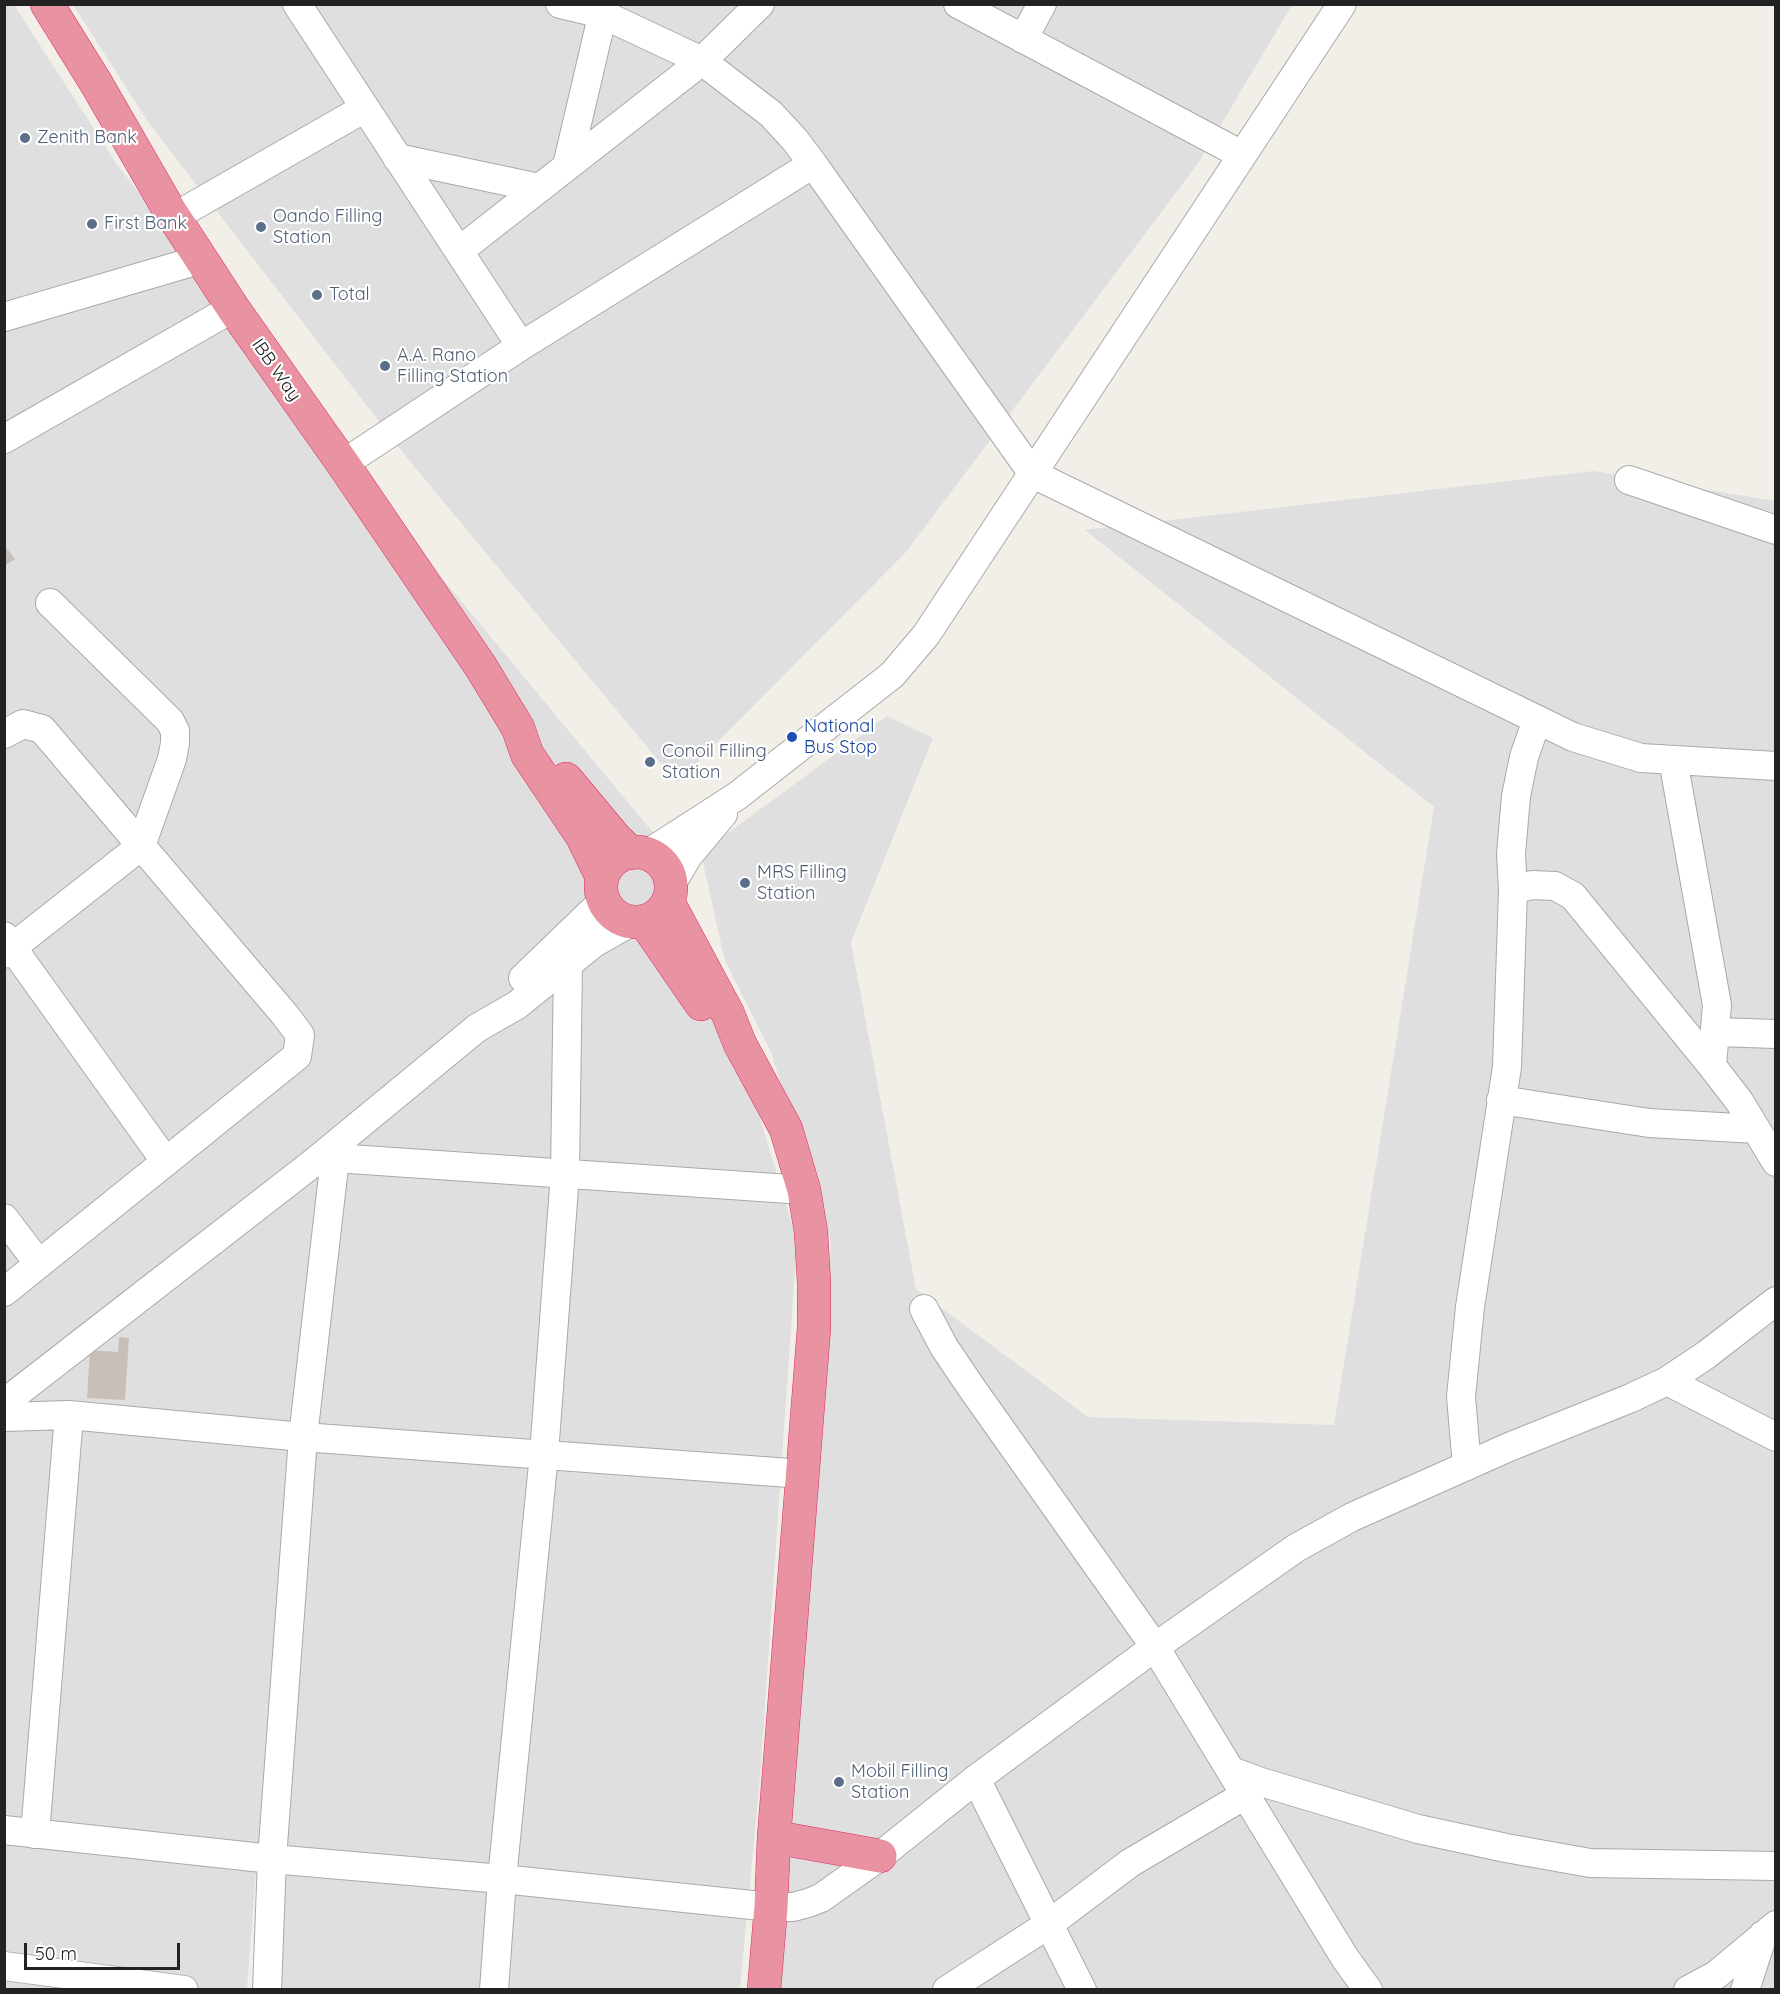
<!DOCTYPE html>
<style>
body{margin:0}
#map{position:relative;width:1780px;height:1994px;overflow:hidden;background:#f2efe9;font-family:Quicksand,sans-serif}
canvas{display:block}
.frame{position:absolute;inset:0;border:6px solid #222;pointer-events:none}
.scale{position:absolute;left:24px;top:1943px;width:156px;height:27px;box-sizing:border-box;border:3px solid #222;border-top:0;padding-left:8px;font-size:18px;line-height:21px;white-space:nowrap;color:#222;-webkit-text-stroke:4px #fff;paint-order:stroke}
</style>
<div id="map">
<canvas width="1780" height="1994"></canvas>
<div class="frame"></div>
<div class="scale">50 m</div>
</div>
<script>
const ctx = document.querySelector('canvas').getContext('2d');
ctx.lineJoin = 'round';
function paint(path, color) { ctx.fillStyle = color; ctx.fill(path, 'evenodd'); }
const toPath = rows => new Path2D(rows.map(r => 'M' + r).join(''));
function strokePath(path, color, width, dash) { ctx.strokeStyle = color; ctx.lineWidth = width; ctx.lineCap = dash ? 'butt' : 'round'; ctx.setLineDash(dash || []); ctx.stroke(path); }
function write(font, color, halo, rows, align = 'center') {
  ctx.font = font + ' Quicksand,sans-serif'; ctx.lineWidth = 4.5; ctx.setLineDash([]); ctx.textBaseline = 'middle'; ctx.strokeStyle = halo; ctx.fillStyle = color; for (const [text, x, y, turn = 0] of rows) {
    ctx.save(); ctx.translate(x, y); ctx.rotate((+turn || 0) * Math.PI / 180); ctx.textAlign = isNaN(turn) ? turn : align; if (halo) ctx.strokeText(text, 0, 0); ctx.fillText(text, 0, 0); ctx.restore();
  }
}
const residential = toPath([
 [4,5,14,5,116,163,378,501,670,853,696,969,742,1058,797,1241,760,1777,740,1989,262,1989,275,1853,5,1821],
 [73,5,1292,5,1199,162,906,552,677,783,408,459,151,126],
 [1594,471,1775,501,1775,1989,779,1989,790,1783,831,1242,771,1052,725,961,701,853,887,716,933,738,851,942,916,1289,1088,1417,1334,1425,1434,807,1085,530],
 [4,1834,27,1836,66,1851,257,1856,247,1989,5,1989]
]);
const building = toPath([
 [4,545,15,559,4,566],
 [119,1337,129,1338,125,1400,87,1398,90,1350,118,1352]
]);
const minor = toPath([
 [297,4,521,346],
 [560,4,602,14,702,61,771,114,795,140,813,164,1033,474,1573,737,1641,758,1776,766],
 [958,4,1242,155],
 [1023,39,1042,4],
 [397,158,539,188],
 [567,166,605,4],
 [174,217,365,108],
 [459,251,702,61,760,4],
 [4,317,202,259],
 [4,439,233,308],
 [343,464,521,346,813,164],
 [1629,480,1776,530],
 [4,734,23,724,42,729,285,1015,300,1035,297,1056,4,1292],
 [1673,760,1717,1005,1712,1066],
 [647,854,737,796,892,675,926,635,1342,4],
 [671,885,688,856,723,814],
 [1513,890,1532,885,1555,886,1573,896,1712,1066,1739,1101,1776,1162],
 [4,936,166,1162],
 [4,954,141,846,172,759,175,743,175,731,170,721,50,603],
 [523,978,604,900],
 [1716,1032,1776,1034],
 [1501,1100,1649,1123,1756,1129],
 [335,1158,804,1190],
 [4,1218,39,1264],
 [924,1309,944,1347,971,1387,1155,1647,1345,1958,1368,1990],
 [1667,1381,1776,1437],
 [4,1403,313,1163,477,1028,517,1005,594,943,631,922],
 [4,1417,69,1415,303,1437,803,1474],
 [1467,1466,1461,1397,1470,1307,1507,1067,1513,890,1511,854,1516,796,1524,757,1537,720],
 [1231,1771,1261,1782,1418,1829,1506,1848,1590,1863,1776,1866],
 [976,1779,1082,1990],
 [4,1830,272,1859,502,1879,771,1907,793,1907,808,1903,821,1898,880,1856,976,1779,1155,1647,1296,1548,1352,1517,1509,1447,1631,1398,1667,1381,1706,1355,1776,1301],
 [35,1834,69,1415],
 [4,1966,184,1990],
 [267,1990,272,1859,303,1437,335,1158,313,1163],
 [494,1990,502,1879,544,1454,565,1174,568,964],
 [947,1990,1049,1924,1130,1863,1245,1795],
 [1688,1990,1716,1975,1776,1925],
 [1745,1990,1763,1935]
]);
const highway = toPath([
 [47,4,96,83,168,208,233,308,343,464,481,667,518,728,527,754,582,836,602,877],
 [566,779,616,839,631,853],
 '601 887a35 35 0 1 1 70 0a35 35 0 1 1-70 0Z',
 [668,902,728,1014,740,1044,786,1129,804,1190,811,1232,814,1283,814,1328,774,1837,771,1907,764,1990],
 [644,921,701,1004],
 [774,1837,880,1856]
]);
const markers = [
 [25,138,6,"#5c6f8a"],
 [92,224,6,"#5c6f8a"],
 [261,227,6,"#5c6f8a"],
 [317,295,6,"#5c6f8a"],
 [385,366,6,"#5c6f8a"],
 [792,737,6,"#1a4fb4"],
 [650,762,6,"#5c6f8a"],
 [745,883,6,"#5c6f8a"],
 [839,1782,6,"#5c6f8a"]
];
const serviceNames = [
 ["Zenith Bank",37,138],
 ["Oando Filling",273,217],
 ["Station",273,238],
 ["First Bank",104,224],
 ["Total",329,295],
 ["A.A. Rano",397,356],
 ["Filling Station",397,377],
 ["Conoil Filling",662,752],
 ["Station",662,773],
 ["MRS Filling",757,873],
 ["Station",757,894],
 ["Mobil Filling",851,1772],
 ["Station",851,1793]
];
const streetNames = [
 ["IBB Way",276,370,55]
];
const transitNames = [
 ["National",804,727],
 ["Bus Stop",804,748]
];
paint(residential, '#e0dfdf');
paint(building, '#c7bfb8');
strokePath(minor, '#a9a9a9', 30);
strokePath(highway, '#dc2a67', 34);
strokePath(minor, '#fff', 28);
strokePath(highway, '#e892a2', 33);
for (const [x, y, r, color] of markers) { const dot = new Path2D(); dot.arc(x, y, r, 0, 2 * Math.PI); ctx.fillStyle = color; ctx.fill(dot); strokePath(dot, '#fff', 2); }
write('18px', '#4e5e75', '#fff', serviceNames, 'left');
write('18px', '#222', '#fff', streetNames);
write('18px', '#164399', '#fff', transitNames, 'left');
</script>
